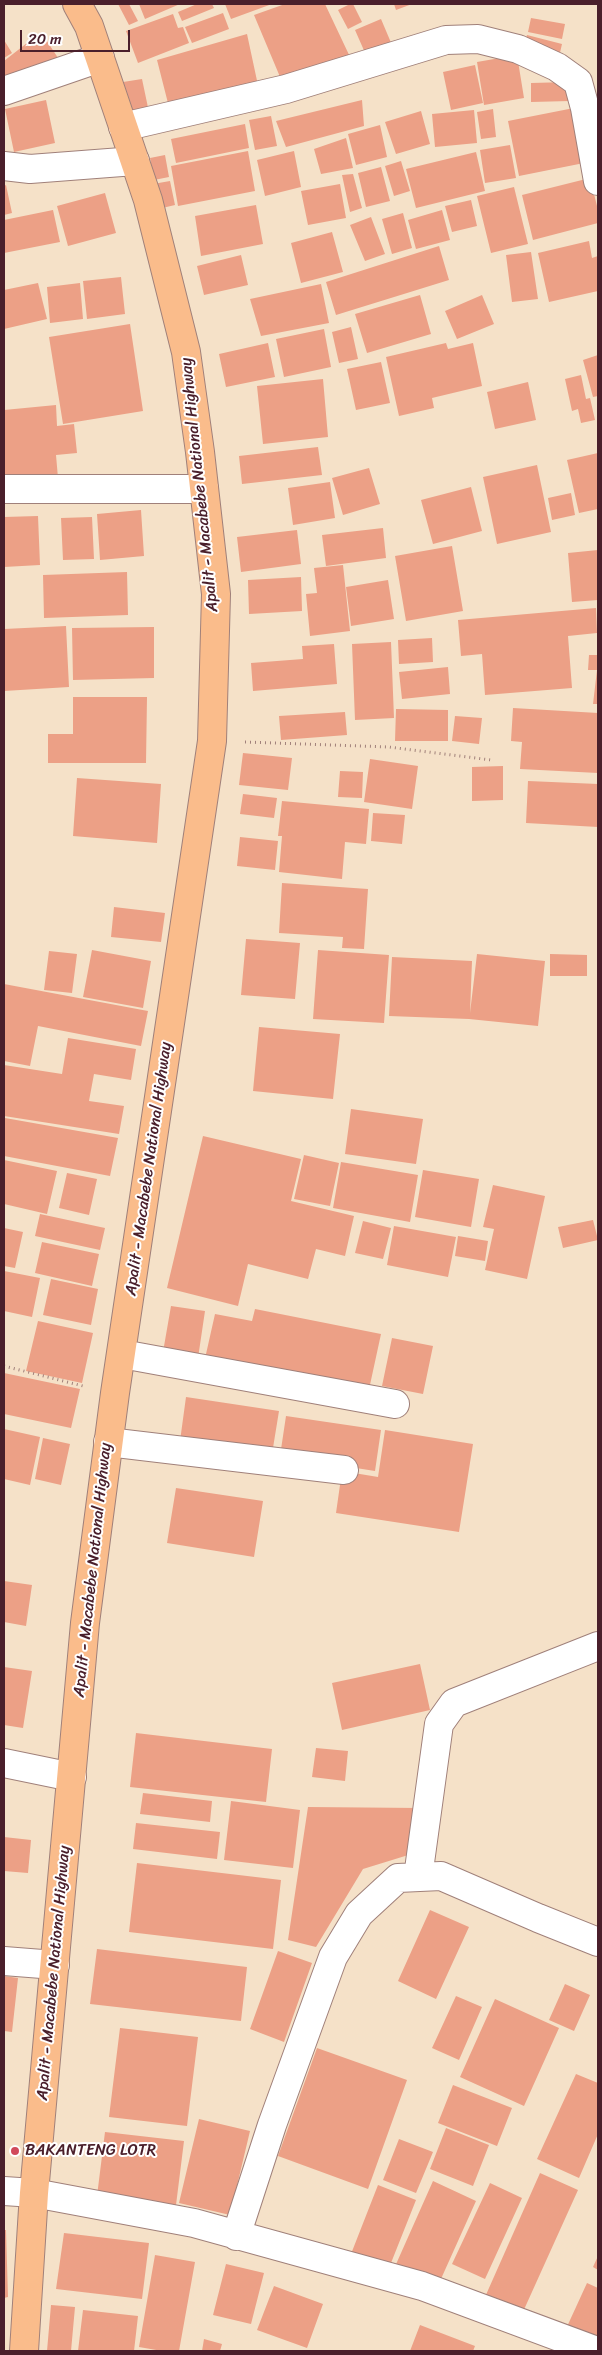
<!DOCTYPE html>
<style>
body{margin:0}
#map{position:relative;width:602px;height:2355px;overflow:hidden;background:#f5e1c8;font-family:Sriracha,sans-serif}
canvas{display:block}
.frame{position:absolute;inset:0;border:5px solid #4a1f2b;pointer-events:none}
.scale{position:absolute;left:20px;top:30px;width:110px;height:22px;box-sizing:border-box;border:2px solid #4a1f2b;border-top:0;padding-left:6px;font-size:15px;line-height:18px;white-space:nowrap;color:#4a1f2b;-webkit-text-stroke:4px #fff;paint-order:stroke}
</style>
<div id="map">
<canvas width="602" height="2355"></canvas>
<div class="frame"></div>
<div class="scale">20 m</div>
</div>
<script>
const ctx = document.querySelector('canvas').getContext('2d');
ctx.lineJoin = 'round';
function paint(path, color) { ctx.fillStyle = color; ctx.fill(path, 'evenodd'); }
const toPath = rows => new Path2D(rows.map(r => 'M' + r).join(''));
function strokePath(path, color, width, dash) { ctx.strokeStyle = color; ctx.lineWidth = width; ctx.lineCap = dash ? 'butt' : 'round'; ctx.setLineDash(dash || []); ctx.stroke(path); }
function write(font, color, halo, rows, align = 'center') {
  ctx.font = font + ' Sriracha,sans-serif'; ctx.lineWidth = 4; ctx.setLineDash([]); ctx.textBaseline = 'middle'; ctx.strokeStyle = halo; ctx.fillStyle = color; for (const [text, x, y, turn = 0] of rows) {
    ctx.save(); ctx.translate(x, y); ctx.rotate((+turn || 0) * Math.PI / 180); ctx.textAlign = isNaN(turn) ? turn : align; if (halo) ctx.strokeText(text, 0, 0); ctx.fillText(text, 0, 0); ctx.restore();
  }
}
const building = toPath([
 [118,4,129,4,138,21,129,25],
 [139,4,180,4,145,19],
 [197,4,212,4,214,8,182,21,178,12],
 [225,4,272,4,231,19],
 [285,4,325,4,351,59,283,84,254,15],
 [350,4,353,4,362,22,348,29,338,10],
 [394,4,412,4,396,10],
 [223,13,229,29,192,43,185,27],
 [173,14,178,28,183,27,189,43,138,63,126,31],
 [531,18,565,24,562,39,528,32],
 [381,19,392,45,366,55,355,30],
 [41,32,62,64,8,81,4,74,4,61],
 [247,34,259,90,170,111,157,60],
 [527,35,562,44,559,57,523,49],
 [4,40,12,53,4,58],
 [517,55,524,98,484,105,477,62],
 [475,65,483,103,451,110,443,72],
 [142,79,150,117,131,121,123,82],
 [569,82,570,101,531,102,531,83],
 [46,100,55,143,14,152,5,109],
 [362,100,364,126,286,147,276,121],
 [579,107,589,162,519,176,508,121],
 [493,109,496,137,481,139,477,112],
 [474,110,477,143,435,147,432,114],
 [421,111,430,144,396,154,385,122],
 [271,116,277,146,255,150,249,120],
 [245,124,249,148,176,163,171,139],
 [380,125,387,157,356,165,348,134],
 [346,138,353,168,321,174,314,149],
 [510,145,516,178,485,183,480,150],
 [248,151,255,191,178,206,171,166],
 [294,151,301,187,265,196,257,160],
 [476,152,485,191,416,208,406,169],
 [165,155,169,177,154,180,150,158],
 [401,161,410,191,394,196,385,166],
 [381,167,390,201,366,207,358,173],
 [353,174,362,208,350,212,342,175],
 [590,178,598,210,598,223,533,240,522,195],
 [170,181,175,205,158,209,153,184],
 [340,184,346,218,308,225,301,191],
 [6,185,12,213,4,215,4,186],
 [514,187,528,244,491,253,477,196],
 [105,193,116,233,68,246,57,206],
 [471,200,477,226,452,232,445,206],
 [256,205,263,244,201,256,195,216],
 [53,210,60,242,4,253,4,220],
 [442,210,450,240,416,249,408,220],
 [403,213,412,248,392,254,382,219],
 [371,217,385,254,365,261,350,225],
 [332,232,343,272,301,283,291,243],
 [589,241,592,258,598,256,598,291,549,302,538,253],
 [439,246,449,280,336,315,326,282],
 [531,252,538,299,512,302,506,255],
 [241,255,248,285,204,295,197,266],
 [121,277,125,314,87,319,83,281],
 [38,283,47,319,4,329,4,290],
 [80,283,83,319,50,323,47,287],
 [321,284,329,323,261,336,250,299],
 [420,295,431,334,367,353,355,314],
 [482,295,494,324,457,339,445,311],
 [130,324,143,411,63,424,49,337],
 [351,327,358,359,339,363,332,332],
 [324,329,331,367,284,377,276,339],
 [268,343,275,377,226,387,219,354],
 [446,343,448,349,473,343,482,386,432,398,434,408,399,416,386,357],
 [598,355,598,396,593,397,583,360],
 [381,362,390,403,356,410,347,369],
 [581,375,586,399,590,398,595,420,581,423,578,409,572,411,565,379],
 [323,379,328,437,263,444,257,386],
 [528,382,536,420,495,429,487,392],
 [56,405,57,426,74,424,77,453,56,455,58,478,4,482,4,410],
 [318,447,322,475,242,484,239,456],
 [598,453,598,509,579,513,567,460],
 [537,465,551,532,497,544,483,477],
 [369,468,380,504,343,515,332,478],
 [330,482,335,518,293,525,288,488],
 [471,487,482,531,433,544,421,500],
 [571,493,575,515,552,520,548,498],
 [141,510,144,556,100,560,97,514],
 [38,516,40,565,4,567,4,517],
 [92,517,94,559,63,560,61,518],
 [383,528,386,558,326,566,322,535],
 [297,530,301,564,241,572,237,537],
 [452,546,463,611,406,621,395,556],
 [598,550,598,600,572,602,568,553],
 [343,565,350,631,310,636,306,594,317,593,314,568],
 [127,572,128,615,44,618,43,575],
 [301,577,302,611,249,614,248,580],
 [388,580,394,619,351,626,346,587],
 [596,608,597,633,568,636,572,688,485,695,482,654,461,656,458,620],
 [66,626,69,687,4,691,4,629],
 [154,627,154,678,73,680,72,628],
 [432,638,433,662,399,664,398,640],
 [391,642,394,718,355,720,352,644],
 [334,644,337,684,253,691,251,663,303,659,302,646],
 [589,655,598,655,598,704,593,704,597,670,588,670],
 [448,667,450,694,402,699,399,672],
 [73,697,147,697,146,763,48,763,48,734,73,734],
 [513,708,598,713,598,773,520,769,522,742,511,741],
 [396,709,448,710,448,741,395,741],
 [345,712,347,735,281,740,279,716],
 [455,716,482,718,479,744,452,741],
 [243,753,292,758,288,790,239,785],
 [370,759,418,766,412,809,364,802],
 [503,766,503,800,472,801,472,767],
 [340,771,363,772,362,798,338,797],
 [77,778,161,784,157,843,73,836],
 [528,781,598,784,598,827,526,823],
 [243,794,277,798,274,818,240,814],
 [282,801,369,809,366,844,345,842,342,879,279,872,282,836,278,836],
 [373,813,405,815,402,844,371,841],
 [240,837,278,841,275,870,237,866],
 [282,883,368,889,364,949,342,948,343,937,279,933],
 [114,907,165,913,161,942,111,937],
 [246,939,300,943,295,999,241,995],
 [92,950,151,961,143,1008,83,997],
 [318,950,389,955,384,1023,313,1019],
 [49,951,77,954,72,993,44,990],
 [477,954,545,961,538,1026,469,1019,389,1016,392,957,472,961,470,1013],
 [550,954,587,955,587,976,550,976],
 [4,984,148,1011,141,1046,38,1026,30,1066,4,1061],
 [259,1027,340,1034,333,1099,253,1091],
 [68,1038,136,1049,131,1080,94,1074,89,1101,124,1106,119,1134,4,1116,4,1065,62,1074],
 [351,1109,423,1119,416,1164,345,1154],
 [5,1118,118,1138,110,1176,4,1156],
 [203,1136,301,1159,291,1201,354,1216,345,1256,316,1249,308,1279,248,1264,238,1306,167,1288],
 [304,1155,339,1163,330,1206,294,1199],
 [4,1160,57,1171,47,1214,4,1204],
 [341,1162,418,1175,410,1222,333,1208],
 [423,1170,479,1179,471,1227,415,1217],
 [67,1173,97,1179,89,1215,59,1208],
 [493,1185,545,1196,527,1279,485,1270,494,1229,483,1227],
 [40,1214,105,1228,100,1250,35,1236],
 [593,1220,598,1240,563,1248,558,1227],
 [363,1221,391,1228,383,1259,355,1253],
 [394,1226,456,1237,448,1277,387,1265],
 [4,1228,23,1232,15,1268,4,1266],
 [458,1236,488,1241,485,1261,455,1256],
 [42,1242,99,1254,92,1286,35,1273],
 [4,1271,40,1278,32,1317,4,1311],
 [51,1279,98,1289,91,1325,43,1315],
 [171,1306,205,1311,198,1358,163,1352],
 [255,1309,381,1334,368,1394,204,1363,215,1314,252,1321],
 [38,1321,93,1333,82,1383,26,1371],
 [392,1338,433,1346,423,1394,382,1386],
 [4,1373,80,1389,71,1428,4,1414],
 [186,1397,279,1411,272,1454,180,1441],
 [286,1416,381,1430,375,1471,280,1456],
 [4,1429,40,1437,30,1485,4,1479],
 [385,1430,473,1444,459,1532,336,1513,342,1471,378,1477],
 [43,1438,70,1444,61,1485,35,1479],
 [176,1488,263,1501,254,1557,167,1543],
 [4,1581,32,1585,26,1626,4,1622],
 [420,1664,430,1710,342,1730,332,1683],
 [4,1667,32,1671,23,1728,4,1725],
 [136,1733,272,1749,266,1802,130,1787],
 [316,1748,348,1751,345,1781,312,1777],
 [143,1793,212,1801,210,1822,140,1814],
 [231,1801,300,1810,293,1868,224,1860],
 [308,1807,420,1808,418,1852,363,1869,316,1947,288,1940],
 [136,1823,220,1832,217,1859,133,1849],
 [4,1837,31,1840,28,1873,4,1871],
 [137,1863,281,1880,273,1949,129,1932],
 [430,1910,469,1927,436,1999,398,1981],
 [97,1949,247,1967,241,2021,90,2004],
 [278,1951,312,1963,284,2042,250,2029],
 [4,1976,18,1978,12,2032,4,2031],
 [565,1984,590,1995,574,2031,549,2020],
 [456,1996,482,2007,459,2060,432,2048],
 [495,1999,559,2028,524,2106,460,2077],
 [120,2028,198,2037,187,2126,109,2117],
 [317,2048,407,2080,368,2189,278,2156],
 [576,2074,598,2083,598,2134,579,2178,537,2159],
 [453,2085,512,2108,497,2146,438,2123],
 [199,2119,250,2131,230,2215,179,2203],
 [446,2128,489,2145,473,2186,430,2169],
 [105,2132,184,2141,176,2205,97,2196],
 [399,2139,433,2152,416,2193,383,2180],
 [540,2173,578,2190,522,2314,485,2297],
 [433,2181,476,2201,436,2290,393,2271],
 [490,2183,522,2198,485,2279,452,2264],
 [378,2185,416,2200,389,2268,351,2254],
 [4,2230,6,2230,8,2297,4,2298],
 [64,2233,149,2243,142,2299,56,2289],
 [155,2255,195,2262,179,2351,162,2351,139,2347],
 [598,2256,598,2270,593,2267],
 [226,2264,264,2273,251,2324,213,2315],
 [587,2283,598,2288,598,2346,565,2331],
 [274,2286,323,2304,307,2348,257,2330],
 [51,2305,75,2307,71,2351,47,2351],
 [83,2310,138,2316,134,2351,78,2351],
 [420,2325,475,2346,473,2351,410,2351],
 [204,2339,222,2344,220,2351,202,2351]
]);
const path = toPath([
 [245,742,389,747,491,760],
 [4,1366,83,1386]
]);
const minor = toPath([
 [4,91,100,58],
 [123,127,286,89,446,40,478,39,518,49,557,67,578,82,585,108,598,181],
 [4,166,30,169,135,161],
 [4,489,204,489],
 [122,1354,395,1404],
 [108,1442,344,1470],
 [4,1763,72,1777],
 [418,1877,439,1724,454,1703,598,1646],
 [4,1961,55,1965],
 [4,2191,34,2193,194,2223,422,2286,597,2351],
 [236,2236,272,2125,333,1957,359,1914,398,1878,441,1876,538,1918,598,1942]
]);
const major = toPath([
 [24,2351,34,2193,85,1623,115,1393,212,741,216,594,200,452,186,352,148,200,89,26,77,4]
]);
const markers = [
 [15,2151,5,"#d1495b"]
];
const streetNames = [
 ["Apalit - Macabebe National Highway",200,485,-96],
 ["Apalit - Macabebe National Highway",149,1169,-82],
 ["Apalit - Macabebe National Highway",93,1570,-84],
 ["Apalit - Macabebe National Highway",54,1973,-85]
];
const poiNames = [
 ["BAKANTENG LOTR",25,2151]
];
paint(building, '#eca086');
strokePath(minor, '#a0807a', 30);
strokePath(major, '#a0807a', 30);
strokePath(path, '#a0807a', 3, [1, 4]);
strokePath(minor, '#fff', 28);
strokePath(major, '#fabc8b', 28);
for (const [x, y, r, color] of markers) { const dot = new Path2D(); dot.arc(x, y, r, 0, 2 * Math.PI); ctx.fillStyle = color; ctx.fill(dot); strokePath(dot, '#fff', 2); }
write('16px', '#4a1f2b', '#fff', streetNames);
write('16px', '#4a1f2b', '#fff', poiNames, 'left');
</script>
